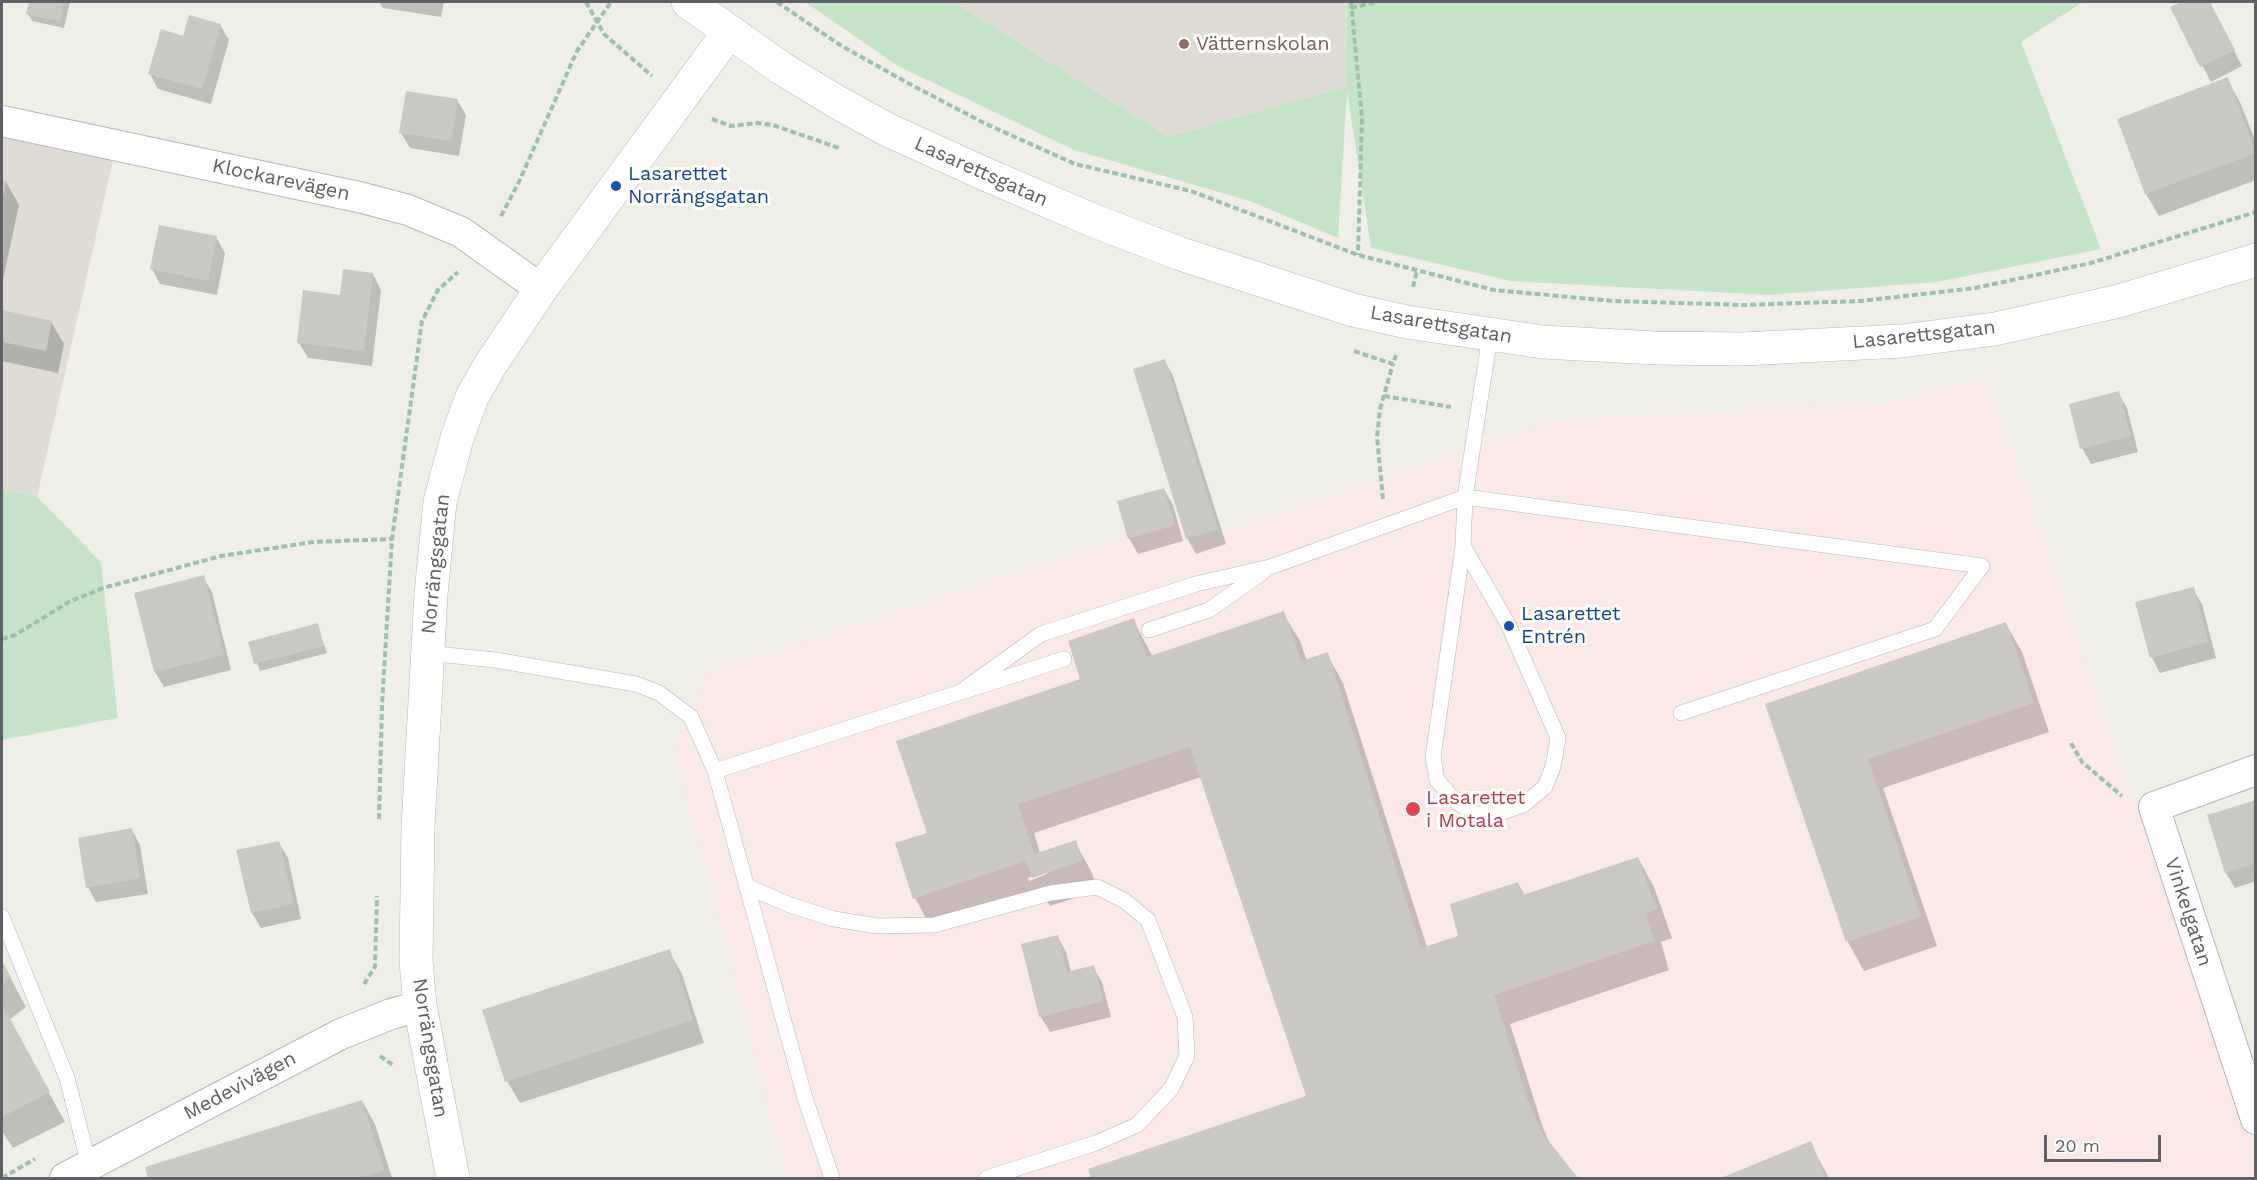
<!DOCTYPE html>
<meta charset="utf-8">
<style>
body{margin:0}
#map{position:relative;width:2257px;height:1180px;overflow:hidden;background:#eeede6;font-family:"Work Sans",sans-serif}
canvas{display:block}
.frame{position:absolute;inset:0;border:3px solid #5e6065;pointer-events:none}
.scale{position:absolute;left:2044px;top:1135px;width:117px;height:27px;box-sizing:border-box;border:3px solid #5e6065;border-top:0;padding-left:8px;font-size:18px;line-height:21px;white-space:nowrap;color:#5e6065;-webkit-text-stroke:4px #fff;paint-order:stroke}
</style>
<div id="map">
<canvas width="2257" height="1180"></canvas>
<div class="frame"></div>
<div class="scale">20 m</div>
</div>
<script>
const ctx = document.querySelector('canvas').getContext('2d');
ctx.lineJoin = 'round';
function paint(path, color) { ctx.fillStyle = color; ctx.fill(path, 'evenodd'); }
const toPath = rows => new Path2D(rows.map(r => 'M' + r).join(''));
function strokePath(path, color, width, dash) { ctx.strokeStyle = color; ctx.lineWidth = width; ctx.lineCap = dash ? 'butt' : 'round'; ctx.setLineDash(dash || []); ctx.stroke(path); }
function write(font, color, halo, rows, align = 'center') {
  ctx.font = font + ' "Work Sans",sans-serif'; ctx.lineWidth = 6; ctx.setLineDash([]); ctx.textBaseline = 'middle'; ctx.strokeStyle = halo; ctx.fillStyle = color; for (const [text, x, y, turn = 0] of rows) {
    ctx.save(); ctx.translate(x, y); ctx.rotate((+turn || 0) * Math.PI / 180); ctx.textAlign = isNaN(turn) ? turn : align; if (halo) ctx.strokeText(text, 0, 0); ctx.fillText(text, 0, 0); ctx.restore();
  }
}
const education = toPath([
 [954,2,1347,2,1346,87,1168,137],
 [2,117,116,147,37,497,2,489]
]);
const medical = toPath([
 [1988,379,2255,1146,2255,1178,787,1178,674,750,706,674,1179,519,1189,546,1553,420,1882,404]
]);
const green = toPath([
 [805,2,954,2,1168,137,1346,87,1347,2,2083,2,2021,42,2101,249,1937,282,1769,295,1511,281,1371,248,1347,91,1338,238,1250,201,1074,150,898,66],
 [2,489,37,497,101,562,118,718,2,740]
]);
const shadow = toPath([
 [30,2,70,2,64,28,32,21,28,14],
 [379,2,444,2,441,17,383,8],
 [2185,2,2209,2,2242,66,2211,82,2172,8],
 [220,25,229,40,211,104,158,89,150,74,184,38],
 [2227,79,2240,102,2256,143,2256,180,2159,216,2146,194,2119,120],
 [457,100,466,115,459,156,410,148,401,133],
 [2,181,6,182,19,205,2,284],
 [216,237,225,253,217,295,160,284,152,269],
 [373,274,381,290,372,366,308,358,299,343,341,297],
 [2,311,51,322,64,344,58,373,2,361],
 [1165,361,1173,376,1226,544,1196,554,1187,538],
 [2118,393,2127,408,2138,452,2091,464,2082,448],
 [1164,489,1173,505,1183,541,1138,554,1129,538],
 [203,577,212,592,231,670,164,687,155,672,136,595],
 [2193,589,2202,604,2216,658,2160,673,2152,658],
 [1283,613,1300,641,1307,661,1327,654,1343,683,1427,947,1460,937,1518,883,1525,896,1638,858,1654,887,1672,938,1661,942,1669,970,1510,1024,1543,1128,1551,1146,1576,1178,1093,1178,1090,1170,1308,1096,1201,777,1034,833,1040,853,1075,842,1091,871,1098,890,1050,906,1041,890,931,927,915,898,929,834,1082,680,1133,620,1153,657],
 [1047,871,1047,874,1029,881,1028,878],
 [2006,624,2022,652,2049,732,1883,788,1937,946,1864,971,1848,942,1767,705],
 [317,625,327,653,260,671,250,643],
 [2256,802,2256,881,2235,888,2226,873],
 [132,830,140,845,148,894,96,902,88,887],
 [279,843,288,858,301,919,261,928,252,913,238,851],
 [1057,936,1066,952,1071,972,1093,967,1102,982,1111,1017,1050,1032,1041,1017],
 [669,951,682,974,704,1043,520,1103,507,1081],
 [2,962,26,1007,9,1020,65,1122,13,1148,2,1131],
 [362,1101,375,1124,392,1178,150,1178,147,1168],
 [1810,1143,1829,1178,1725,1178]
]);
const building = toPath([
 [29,2,64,2,60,21,26,14],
 [2181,2,2210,2,2235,50,2200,67,2170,7],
 [189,15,221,24,202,89,148,74,161,29,183,36],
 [2228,77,2256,153,2145,194,2117,119],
 [406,91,458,99,451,141,399,133],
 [2,180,7,181,2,201],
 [159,225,217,236,208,281,150,269],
 [343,269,373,273,364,351,297,343,303,290,340,295],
 [2,310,52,321,46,351,2,342],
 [1165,359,1218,529,1186,539,1133,369],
 [2119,391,2131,436,2080,449,2069,404],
 [1164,488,1175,525,1128,539,1117,501],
 [204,575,224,655,154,672,134,593],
 [2194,587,2208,642,2150,658,2135,602],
 [1284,611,1301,661,1328,652,1421,948,1458,936,1450,904,1518,882,1523,895,1638,857,1657,909,1646,913,1654,941,1494,995,1527,1098,1543,1134,1578,1178,1091,1178,1088,1169,1306,1096,1190,747,1018,804,1034,854,1076,840,1082,861,1032,878,1026,861,913,899,895,843,927,833,896,741,1080,679,1068,641,1134,618,1147,657],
 [2006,622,2034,703,1868,759,1921,917,1846,942,1765,704],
 [318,623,324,646,254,664,248,642],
 [2256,800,2256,863,2225,873,2207,815],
 [132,828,140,878,86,888,78,838],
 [279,841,294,904,251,913,236,850],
 [1058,935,1067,972,1094,965,1103,1001,1039,1017,1021,944],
 [670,949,693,1020,505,1082,482,1010],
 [2,961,11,977,2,985],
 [2,1004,50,1092,2,1117],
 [362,1100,384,1170,358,1178,148,1178,145,1167],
 [1811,1141,1826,1178,1721,1178]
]);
const path = toPath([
 [586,2,604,34,652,76],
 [777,2,840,45,906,82,984,123,1075,164,1191,191,1358,255,1494,290,1613,301,1744,305,1861,301,1975,288,2091,263,2256,212],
 [1351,2,1362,118,1358,255],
 [1351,8,1376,2],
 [712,119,731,126,757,123,773,125,839,148],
 [501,216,518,184,577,51,611,2],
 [1413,287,1417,270],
 [1354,351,1393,364,1396,355],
 [1384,396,1451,407],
 [1383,499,1377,437,1380,409,1393,364],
 [2,639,15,635,69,602,103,588,221,556,313,542,392,539],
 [2071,743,2082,762,2122,796],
 [379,819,382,705,392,539,422,321,438,290,458,272],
 [364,984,375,967,377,896],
 [380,1056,393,1065],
 [2,1178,35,1159]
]);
const lane = toPath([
 [1463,546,1509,626,1558,738,1553,767,1545,787,1523,805,1500,813,1475,814,1455,801,1437,780,1433,757,1463,546,1465,497,1490,336],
 [1149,630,1209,610,1263,572],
 [427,653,495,660,636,684,659,693,691,717,715,771,805,1098,832,1178],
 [963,690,1041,634,1196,584,1270,567,1465,497,1982,566,1935,629,1681,713],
 [715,771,1064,659],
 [746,886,790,905,834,919,878,926,934,925,1051,893,1097,887,1125,901,1148,920,1185,1017,1187,1056,1171,1089,1137,1125,1096,1143,987,1178],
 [2,917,67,1078,89,1165]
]);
const street = toPath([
 [2,121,363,198,408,210,461,232,541,289],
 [2256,770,2154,807,2256,1119],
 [65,1178,341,1034,391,1014,420,1006]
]);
const secondary = toPath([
 [688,2,781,68,837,102,888,130,985,174,1092,220,1178,253,1353,310,1407,322,1543,342,1655,348,1742,349,1902,341,1995,329,2119,301,2256,260],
 [453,1178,420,1006,416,961,418,827,431,594,440,502,457,438,472,397,489,367,541,289,729,32]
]);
const markers = [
 [1184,44,6,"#8d6e63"],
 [616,186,6,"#1a4fb4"],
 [1509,626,6,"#1a4fb4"],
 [1413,809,8,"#e0444e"]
];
const educationNames = [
 ["Vätternskolan",1196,44]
];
const streetNames = [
 ["Lasarettsgatan",981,172,24],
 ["Klockarevägen",281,180,12],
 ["Lasarettsgatan",1441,325,10],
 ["Lasarettsgatan",1924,335,-6],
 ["Norrängsgatan",436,564,-84],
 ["Vinkelgatan",2188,912,72],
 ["Norrängsgatan",430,1048,81],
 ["Medevivägen",240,1086,-28]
];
const transitNames = [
 ["Lasarettet",628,174],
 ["Norrängsgatan",628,197],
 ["Lasarettet",1521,614],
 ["Entrén",1521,637]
];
const healthNames = [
 ["Lasarettet",1426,798],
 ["i Motala",1426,821]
];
paint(education, '#dedcd5');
paint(medical, '#f9e8e5');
paint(green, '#c5e3c8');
paint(shadow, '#0003');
paint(building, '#cac8c3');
strokePath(lane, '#b3b5b9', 16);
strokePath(street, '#b3b5b9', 32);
strokePath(secondary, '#b5b7bc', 34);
strokePath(path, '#9ec1ab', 4, [6, 3]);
strokePath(lane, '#fff', 15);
strokePath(street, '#fff', 30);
strokePath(secondary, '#fff', 33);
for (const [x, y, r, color] of markers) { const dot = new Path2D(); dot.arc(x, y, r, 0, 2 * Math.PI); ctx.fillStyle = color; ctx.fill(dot); strokePath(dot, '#fff', 2); }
write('20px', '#785e54', '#fff', educationNames, 'left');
write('20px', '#5e6065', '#fff', streetNames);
write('20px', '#164399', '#fff', transitNames, 'left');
write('20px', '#be3a42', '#fff', healthNames, 'left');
</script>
